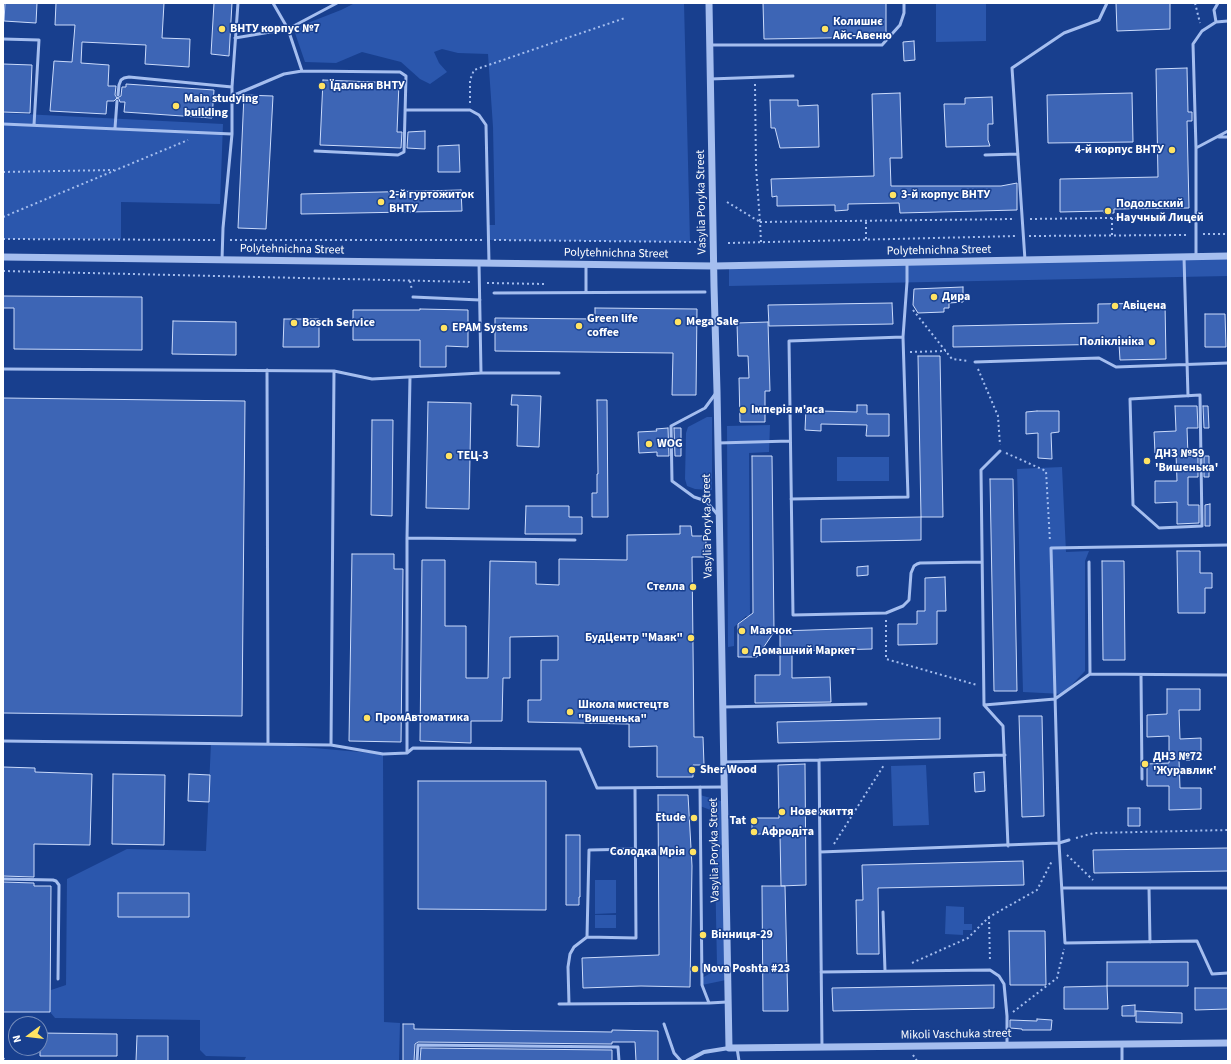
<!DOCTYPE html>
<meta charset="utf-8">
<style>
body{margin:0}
#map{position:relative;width:1231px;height:1064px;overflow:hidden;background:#183f8e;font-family:"Source Sans 3",sans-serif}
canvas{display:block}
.frame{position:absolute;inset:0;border:4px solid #fff;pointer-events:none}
.north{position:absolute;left:8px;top:1016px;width:40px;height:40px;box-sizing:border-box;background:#183f8e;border:1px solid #748cbb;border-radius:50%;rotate:255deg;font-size:11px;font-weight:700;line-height:16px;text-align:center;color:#fff}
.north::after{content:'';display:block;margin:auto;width:14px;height:18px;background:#ffe363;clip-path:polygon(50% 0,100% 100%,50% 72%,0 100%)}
</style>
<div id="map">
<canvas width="1231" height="1064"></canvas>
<div class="frame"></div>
<div class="north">N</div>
</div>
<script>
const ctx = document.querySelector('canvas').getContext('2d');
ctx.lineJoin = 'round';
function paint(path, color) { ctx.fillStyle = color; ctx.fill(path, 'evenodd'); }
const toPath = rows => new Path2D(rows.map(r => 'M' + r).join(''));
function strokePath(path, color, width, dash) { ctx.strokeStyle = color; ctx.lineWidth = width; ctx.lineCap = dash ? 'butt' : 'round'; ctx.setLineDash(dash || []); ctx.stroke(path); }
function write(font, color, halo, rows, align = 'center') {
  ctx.font = font + ' "Source Sans 3",sans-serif'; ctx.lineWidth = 3; ctx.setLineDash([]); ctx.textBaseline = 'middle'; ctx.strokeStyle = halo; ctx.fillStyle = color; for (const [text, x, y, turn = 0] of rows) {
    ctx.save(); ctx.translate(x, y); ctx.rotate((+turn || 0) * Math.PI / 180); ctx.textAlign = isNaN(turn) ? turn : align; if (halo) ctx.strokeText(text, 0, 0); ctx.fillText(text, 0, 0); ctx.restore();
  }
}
const green = toPath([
 [355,3,684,3,690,242,489,240,489,225,495,225,493,127,488,54,458,53,442,49,434,52,439,63,447,72,430,84,420,79,401,62,362,52,336,63,305,62,295,33,300,26,341,10],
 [936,3,986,3,986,41,936,42],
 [3,113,223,124,220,204,121,202,121,239,3,239],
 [1228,256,1228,276,729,286,729,266],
 [707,417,712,417,712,490,695,489,687,486,685,479,686,433,688,427],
 [770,425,769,452,749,453,750,617,746,616,734,627,734,646,728,647,727,426],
 [837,457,889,457,889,481,837,481],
 [1062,467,1066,552,1089,551,1085,561,1085,671,1063,694,1023,692,1017,469],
 [211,743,268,744,383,754,384,1022,400,1023,399,1061,244,1061,246,1057,206,1056,200,1050,200,1020,55,1018,50,1012,51,990,66,985,67,879,127,849,206,851],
 [926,765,929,825,893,826,891,766],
 [700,795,721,801,726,980,702,985,702,978,716,970,717,965,714,816,713,811,700,806],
 [595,880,616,880,616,913,595,914],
 [946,906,964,907,964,924,972,924,972,930,963,930,963,935,945,934],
 [595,915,616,915,616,928,595,928]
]);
const building = toPath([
 [5,3,37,3,36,23,4,21,5,3],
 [56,3,164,3,162,38,190,39,189,67,145,64,146,45,82,42,81,63,109,65,108,86,116,86,115,95,117,98,121,96,122,87,126,87,126,84,214,90,212,118,124,112,125,102,120,102,119,99,117,98,114,101,107,101,106,114,50,111,54,61,72,62,75,25,55,25,56,3],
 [214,3,232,3,229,56,211,54,214,3],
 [763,3,886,3,886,36,885,37,764,39,763,3],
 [1116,3,1170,3,1170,29,1117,31,1116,3],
 [914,41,915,60,904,61,903,42,914,41],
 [3,64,32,65,30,113,3,112,3,64],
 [1187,68,1188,112,1192,112,1192,121,1187,121,1189,208,1114,209,1114,213,1104,213,1104,211,1060,212,1060,179,1158,177,1156,69,1187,68],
 [323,80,399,83,397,132,402,132,401,148,320,145,323,80],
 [900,93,902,158,890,158,891,186,1001,186,1017,183,1017,210,900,213,899,203,848,204,848,210,835,211,835,205,777,206,777,196,772,197,771,179,874,176,872,94,900,93],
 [1132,93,1133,142,1048,143,1047,95,1132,93],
 [244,95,273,96,266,229,238,228,244,95],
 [992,97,993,124,988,124,988,140,990,146,946,147,944,104,965,104,965,98,992,97],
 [770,100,798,100,798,106,818,105,819,147,780,148,775,128,771,128,770,100],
 [425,131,425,149,407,148,408,132,425,131],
 [459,145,460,172,438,172,438,146,459,145],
 [461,190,462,211,301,214,301,194,461,190],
 [963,287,963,302,949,303,949,308,944,308,944,312,918,313,913,305,914,289,963,287],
 [3,296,142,297,142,350,14,349,14,308,3,308,3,296],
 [892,303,893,324,769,326,768,305,892,303],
 [1165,303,1166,359,1120,360,1119,344,953,347,953,326,1098,323,1098,304,1165,303],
 [595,308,697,309,696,395,672,395,673,353,495,351,495,318,595,319,595,308],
 [420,309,468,310,468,347,446,346,446,367,420,367,420,340,353,340,353,310,420,310,420,309],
 [1205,314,1225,314,1226,347,1205,347,1205,314],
 [284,319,319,319,319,347,283,347,284,319],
 [173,321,236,322,236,355,172,354,173,321],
 [768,322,770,391,765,391,765,422,740,422,739,378,749,378,748,356,738,356,737,323,768,322],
 [918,356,940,356,943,517,921,517,918,356],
 [512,395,541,396,539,447,517,446,518,405,511,405,512,395],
 [3,398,245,401,242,716,3,713,3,398],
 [597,400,607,400,608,517,592,517,592,493,597,493,597,474,598,474,597,400],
 [428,402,471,403,469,509,426,508,428,402],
 [857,405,867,405,867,414,889,414,889,436,866,436,867,425,821,424,821,431,805,430,806,408,821,409,821,411,857,412,857,405],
 [1175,406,1197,406,1198,428,1187,428,1188,456,1198,456,1198,477,1188,477,1188,505,1199,505,1199,523,1177,524,1177,502,1155,503,1155,481,1177,481,1176,453,1155,453,1154,432,1176,431,1175,406],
 [1203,406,1208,406,1209,428,1204,428,1203,406],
 [1037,411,1059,411,1059,432,1051,433,1052,459,1038,458,1038,433,1026,434,1026,412,1037,411],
 [372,420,393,420,392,516,371,515,372,420],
 [668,428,669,456,657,456,657,452,639,453,638,432,657,431,656,429,668,428],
 [674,428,681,428,681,456,675,456,674,428],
 [752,456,772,456,774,632,757,657,738,657,738,624,753,613,752,456],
 [1204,456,1209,456,1209,477,1204,477,1204,456],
 [990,479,1013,479,1017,691,994,691,990,479],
 [1210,504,1210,526,1205,526,1205,505,1210,504],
 [526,506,569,506,569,517,582,517,582,534,525,534,526,506],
 [921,517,921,540,821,542,821,519,921,517],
 [680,526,691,526,692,536,706,536,706,557,692,557,694,737,703,737,704,765,693,765,693,777,657,777,657,746,629,747,629,724,528,722,528,700,541,700,541,660,558,660,558,636,510,637,510,678,503,678,502,721,471,721,471,743,420,741,422,560,445,560,445,626,466,626,466,678,488,678,490,561,536,562,536,584,559,585,559,559,627,560,627,535,680,534,680,526],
 [1177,551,1200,551,1200,573,1212,573,1212,588,1205,588,1205,613,1178,613,1177,551],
 [352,554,394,554,394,569,403,569,401,742,349,741,352,554],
 [1102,561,1124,561,1125,660,1103,660,1102,561],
 [868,566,868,575,857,576,857,567,868,566],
 [945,577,946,611,937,611,937,644,898,645,898,624,917,624,917,611,925,611,925,578,945,577],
 [872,628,872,649,792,651,792,678,830,677,831,702,755,703,755,675,780,675,780,631,872,628],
 [1167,689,1200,689,1200,710,1179,710,1180,739,1201,738,1201,760,1179,760,1180,788,1201,788,1201,809,1169,810,1169,786,1147,786,1147,764,1169,763,1169,736,1147,737,1147,715,1167,714,1167,689],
 [1019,716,1042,716,1044,816,1022,817,1019,716],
 [940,718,940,739,778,743,777,722,940,718],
 [805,764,806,885,781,886,780,834,752,834,752,818,779,818,778,765,805,764],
 [3,767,35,768,35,772,92,774,90,845,34,844,34,877,3,876,3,767],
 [984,772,985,791,975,792,974,773,984,772],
 [113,774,165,775,164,845,112,844,113,774],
 [189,774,210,775,209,802,188,801,189,774],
 [418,781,546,781,546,910,418,909,418,781],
 [658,795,688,795,692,866,690,987,641,986,583,988,582,958,659,955,658,795],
 [1128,808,1140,808,1140,826,1128,826,1128,808],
 [566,835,580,835,580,897,579,897,579,905,566,905,566,835],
 [1228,848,1228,871,1094,873,1093,850,1228,848],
 [1023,861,1024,885,878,888,879,954,857,954,856,900,863,900,862,865,1023,861],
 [3,882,34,883,34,886,51,886,50,1012,3,1012,3,882],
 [762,886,785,886,788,1011,763,1011,762,886],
 [118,893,189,893,189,917,118,917,118,893],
 [1009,931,1045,931,1046,985,1010,985,1009,931],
 [1107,962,1188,962,1188,986,1107,986,1107,962],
 [994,985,994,1008,833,1011,832,988,994,985],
 [1107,986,1108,1009,1064,1009,1064,987,1107,986],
 [1195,988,1228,988,1228,1009,1195,1010,1195,988],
 [1135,1005,1135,1016,1122,1016,1122,1006,1135,1005],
 [1136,1011,1182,1013,1182,1023,1136,1022,1136,1011],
 [1037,1019,1052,1020,1051,1030,1022,1030,1022,1029,1010,1028,1010,1020,1037,1021,1037,1019],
 [403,1024,414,1024,414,1029,612,1032,612,1030,658,1031,658,1061,636,1061,635,1042,612,1042,612,1044,418,1042,415,1044,414,1061,403,1061,403,1024],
 [40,1033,117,1034,117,1056,40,1056,40,1033],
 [137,1036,168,1036,168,1061,136,1061,137,1036],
 [421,1048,612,1050,612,1061,420,1061,421,1048]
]);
const path = toPath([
 [1195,3,1200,23],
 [755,84,756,167,760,222],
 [470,103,470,80,474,70,625,18],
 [3,172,114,170],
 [727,202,760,222],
 [3,217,188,140],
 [1030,219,1189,217],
 [1203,234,1228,234],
 [1112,235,1112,218],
 [1029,236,1189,235],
 [3,239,216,240],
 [866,239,866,220],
 [230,240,482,240],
 [494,240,696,242],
 [761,242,760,222,1015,219],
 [728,243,1017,236],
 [3,271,472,282],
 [410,281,412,290],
 [487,283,546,284],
 [913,310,952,359,969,361],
 [910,352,946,351],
 [978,369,998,416,1000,445],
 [1006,453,1046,471,1050,542],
 [886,620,886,659,977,685],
 [1076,838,1094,833,1228,830],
 [834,844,884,765],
 [1067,855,1093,880],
 [989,917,990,962],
 [912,963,968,938,989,917,1037,890,1052,861],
 [1013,1012,1057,978,1064,949],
 [913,1055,917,1061],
 [3,1058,6,1061],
 [976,1061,1115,1061],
 [1129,1061,1228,1061]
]);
const service = toPath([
 [273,3,288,29,302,71],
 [1216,22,1214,10,1218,3],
 [235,38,288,29,337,3],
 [3,39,39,40,34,125],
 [710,45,882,45,900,25,904,13,904,3],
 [710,79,793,76],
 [118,95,119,85,121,80,124,78,129,77,232,87],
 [232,96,284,74,302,71,400,72,406,76,404,152,398,155,315,151],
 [405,110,470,110,479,115,486,125,489,263],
 [3,124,232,134],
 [115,128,117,101],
 [1219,137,1228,137],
 [1196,148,1228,131],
 [985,155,1018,154],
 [1184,257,1188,396],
 [1196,257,1196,148,1193,44,1202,31,1216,22,1228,21],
 [222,260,223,228,232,134,232,87,238,3],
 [1025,260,1012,68,1064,33,1099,20,1107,3],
 [907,262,907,282,903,337,789,341,793,615,886,613,903,606,909,600,911,573,914,566,917,564,920,563,982,562],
 [479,263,481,373],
 [586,264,586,292],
 [494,293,705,292],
 [413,297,480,300],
 [975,362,1099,358,1116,367,1228,363],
 [3,369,334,371,372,379,481,373,559,373],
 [267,370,268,744],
 [716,393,705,408,671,426,672,481,694,497,706,501,717,514],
 [1200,395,1202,526,1159,528,1133,505,1130,399,1200,395],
 [718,443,790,441],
 [1000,451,981,470,984,705,1003,726,1008,846],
 [791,499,908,497,903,337],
 [407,538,575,540],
 [1089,562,1090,674,1228,675],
 [1141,675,1142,779],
 [984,705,1055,699,1090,674],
 [723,707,866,704],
 [3,741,331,745,383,754,407,753,407,538,410,377],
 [331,745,334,371],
 [407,753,413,748,580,749,597,788,724,787],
 [819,760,1005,755],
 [724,762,819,760,822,1047],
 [700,787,702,985,709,1003,727,1002],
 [1069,840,1059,843,1051,548,1228,545],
 [820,852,1059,843,1065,943,1197,941,1212,974,1228,973],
 [3,879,53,880,56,881,59,885,58,979],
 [1062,888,1228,888],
 [1149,888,1150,942],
 [883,912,885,971],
 [587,937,589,850,636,849],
 [821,972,990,970,999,976,1004,984,1007,1016,1007,1045],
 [559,1004,709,1003],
 [569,1004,568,967,570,954,574,947,587,937,636,938,635,788],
 [664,1024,674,1053,681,1061],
 [1122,1044,1122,1061],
 [737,1048,739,1061],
 [417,1061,418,1045,618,1047,619,1061]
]);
const minor = toPath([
 [687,1061,704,1052,729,1048]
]);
const tertiary = toPath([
 [709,3,714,286,717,391,729,1048,1228,1043],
 [3,257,714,266,1228,256]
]);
const markers = [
 [222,29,4,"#ffe363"],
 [825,29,4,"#ffe363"],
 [322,86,4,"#ffe363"],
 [176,106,4,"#ffe363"],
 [1172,150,4,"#ffe363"],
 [893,195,4,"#ffe363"],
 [381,202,4,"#ffe363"],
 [1108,211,4,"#ffe363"],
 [934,297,4,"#ffe363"],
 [1115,306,4,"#ffe363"],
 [678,322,4,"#ffe363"],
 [294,323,4,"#ffe363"],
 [579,326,4,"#ffe363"],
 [444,328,4,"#ffe363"],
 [1152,342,4,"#ffe363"],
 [743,410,4,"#ffe363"],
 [649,444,4,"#ffe363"],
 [449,456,4,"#ffe363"],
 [1147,461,4,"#ffe363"],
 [693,587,4,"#ffe363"],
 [742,631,4,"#ffe363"],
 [691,638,4,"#ffe363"],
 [745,651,4,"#ffe363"],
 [570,712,4,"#ffe363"],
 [367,718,4,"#ffe363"],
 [1145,764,4,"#ffe363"],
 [692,770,4,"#ffe363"],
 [782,812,4,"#ffe363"],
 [694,818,4,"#ffe363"],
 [754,821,4,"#ffe363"],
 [754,832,4,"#ffe363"],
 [693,852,4,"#ffe363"],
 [703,935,4,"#ffe363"],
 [695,969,4,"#ffe363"]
];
const poiNames = [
 ["Колишнє",833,22],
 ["Айс-Авеню",833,36],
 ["ВНТУ корпус №7",230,29],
 ["Їдальня ВНТУ",330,86],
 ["Main studying",184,99],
 ["building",184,113],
 ["4-й корпус ВНТУ",1164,150,"right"],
 ["2-й гуртожиток",389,195],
 ["ВНТУ",389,209],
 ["3-й корпус ВНТУ",901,195],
 ["Подольский",1116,204],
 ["Научный Лицей",1116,218],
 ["Дира",942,297],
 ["Авіцена",1123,306],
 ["Green life",587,319],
 ["coffee",587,333],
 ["Mega Sale",686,322],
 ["Bosch Service",302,323],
 ["EPAM Systems",452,328],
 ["Поліклініка",1144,342,"right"],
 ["Імперія м'яса",751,410],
 ["WOG",657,444],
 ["ДНЗ №59",1155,454],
 ["'Вишенька'",1155,468],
 ["ТЕЦ-3",457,456],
 ["Стелла",685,587,"right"],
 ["Маячок",750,631],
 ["БудЦентр \"Маяк\"",683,638,"right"],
 ["Домашний Маркет",753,651],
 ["Школа мистецтв",578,705],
 ["\"Вишенька\"",578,719],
 ["ПромАвтоматика",375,718],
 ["ДНЗ №72",1153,757],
 ["'Журавлик'",1153,771],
 ["Sher Wood",700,770],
 ["Нове життя",790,812],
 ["Etude",686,818,"right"],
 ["Tat",746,821,"right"],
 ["Афродіта",762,832],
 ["Солодка Мрія",685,852,"right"],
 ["Вінниця-29",711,935],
 ["Nova Poshta #23",703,969]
];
const streetNames = [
 ["Vasylia Poryka Street",702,202,-91],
 ["Polytehnichna Street",292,250,1],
 ["Polytehnichna Street",939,251,-1],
 ["Polytehnichna Street",616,254,1],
 ["Vasylia Poryka Street",708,526,-91],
 ["Vasylia Poryka Street",715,850,-91],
 ["Mikoli Vaschuka street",956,1035,-1]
];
paint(green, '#2b57ad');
paint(building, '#3d65b5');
strokePath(building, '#cbdbfb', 1);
strokePath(path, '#a5beef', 2, [2, 3]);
strokePath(service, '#a5beef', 3);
strokePath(minor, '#a5beef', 4);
strokePath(tertiary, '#a5beef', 7);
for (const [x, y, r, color] of markers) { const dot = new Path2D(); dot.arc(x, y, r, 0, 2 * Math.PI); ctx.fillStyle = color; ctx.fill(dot); strokePath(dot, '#183f8e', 1.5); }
write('bold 12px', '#fff', '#183f8e', poiNames, 'left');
write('12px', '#fff', '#183f8e', streetNames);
</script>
